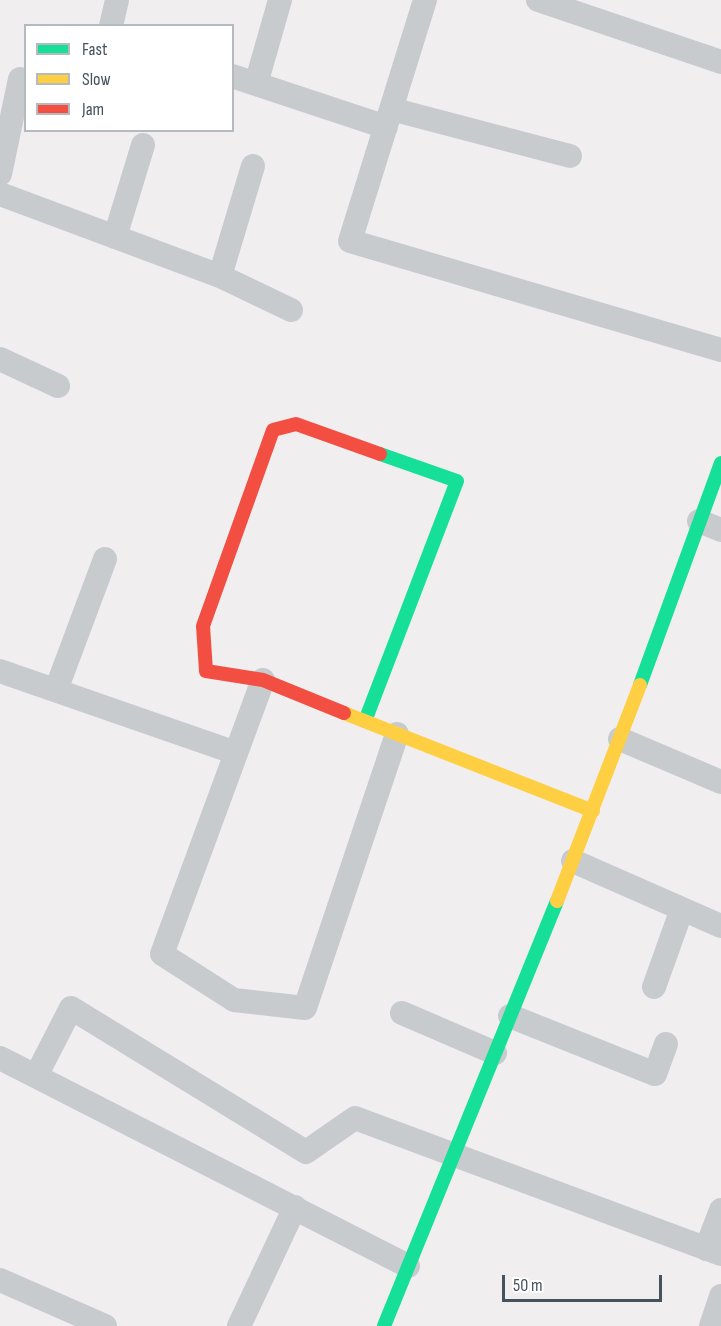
<!DOCTYPE html>
<style>
body{margin:0}
#map{position:relative;width:721px;height:1326px;overflow:hidden;background:#f0eeef;font-family:"Sofia Sans Condensed",sans-serif}
canvas{display:block}
.legend{position:absolute;left:24px;top:24px;width:210px;height:108px;box-sizing:border-box;background:#fff;border:2px solid #b5babe;margin:0;padding:8px 10px;list-style:none;font-size:18px;color:#45535c}
.legend li{display:flex;align-items:center;gap:12px;height:30px}
.legend b{width:30px;border:2px solid #b5babe}
.scale{position:absolute;left:502px;top:1275px;width:160px;height:27px;box-sizing:border-box;border:3px solid #45535c;border-top:0;padding-left:8px;font-size:18px;line-height:21px;white-space:nowrap;color:#45535c;-webkit-text-stroke:4px #fff;paint-order:stroke}
</style>
<div id="map">
<canvas width="721" height="1326"></canvas>
<ul class="legend">
<li><b style="height:8px;background:#16e098"></b>Fast</li>
<li><b style="height:8px;background:#ffcf43"></b>Slow</li>
<li><b style="height:8px;background:#f24e42"></b>Jam</li>
</ul>
<div class="scale">50 m</div>
</div>
<script>
const ctx = document.querySelector('canvas').getContext('2d');
ctx.lineJoin = 'round';
const toPath = rows => new Path2D(rows.map(r => 'M' + r).join(''));
function strokePath(path, color, width, dash) { ctx.strokeStyle = color; ctx.lineWidth = width; ctx.lineCap = dash ? 'butt' : 'round'; ctx.setLineDash(dash || []); ctx.stroke(path); }
const street = toPath([
 [425,0,350,241,721,350],
 [538,0,721,62],
 [111,26,117,0],
 [232,76,386,127],
 [256,84,280,0],
 [391,109,570,156],
 [0,174,20,79],
 [0,194,220,276,291,310],
 [115,237,143,145],
 [220,276,253,166],
 [0,359,58,386],
 [699,521,721,530],
 [0,671,236,753],
 [263,680,162,954,234,1000,305,1008,397,734],
 [56,690,105,559],
 [620,739,721,782],
 [573,861,721,926],
 [654,987,682,909],
 [402,1013,495,1053],
 [510,1016,655,1074,666,1044],
 [0,1058,408,1266],
 [36,1076,71,1008,306,1152,355,1118,721,1254],
 [706,1249,721,1210],
 [0,1280,105,1326],
 [239,1326,295,1207],
 [711,1326,721,1296]
]);
const fast = toPath([
 [640,685,721,463],
 [365,721,457,481,380,454],
 [384,1326,557,901]
]);
const slow = toPath([
 [344,713,593,811],
 [557,901,640,685]
]);
const jam = toPath([
 [344,713,263,680,206,671,203,626,273,430,296,424,380,454]
]);
strokePath(street, '#c8cbce', 24);
strokePath(fast, '#16e098', 14);
strokePath(slow, '#ffcf43', 14);
strokePath(jam, '#f24e42', 14);
</script>
